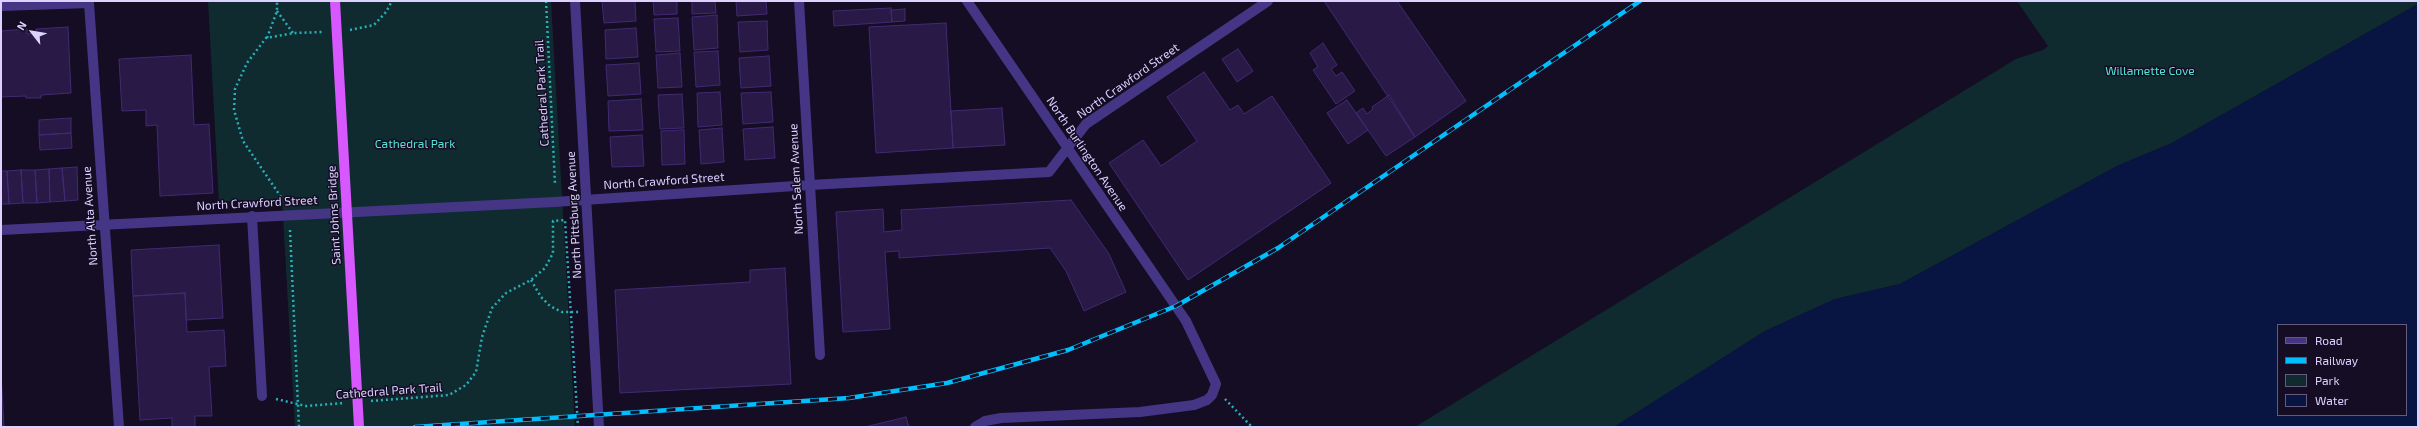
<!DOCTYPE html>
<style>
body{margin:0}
#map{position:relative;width:2419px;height:428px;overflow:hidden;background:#140d24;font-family:"Exo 2",sans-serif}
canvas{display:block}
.frame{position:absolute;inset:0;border:2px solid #dcd1ff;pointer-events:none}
.legend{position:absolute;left:2277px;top:324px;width:130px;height:92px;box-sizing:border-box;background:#140d24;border:1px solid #645b7c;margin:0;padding:5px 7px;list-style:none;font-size:12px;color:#dcd1ff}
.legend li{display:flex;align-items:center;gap:8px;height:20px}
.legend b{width:20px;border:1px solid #645b7c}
.north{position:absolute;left:12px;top:12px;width:40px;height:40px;-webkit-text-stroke:3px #140d24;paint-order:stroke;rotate:301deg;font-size:11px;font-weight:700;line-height:16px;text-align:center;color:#dcd1ff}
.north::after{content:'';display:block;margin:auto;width:14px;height:18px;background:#dcd1ff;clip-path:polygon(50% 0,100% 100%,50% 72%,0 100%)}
</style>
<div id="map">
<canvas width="2419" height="428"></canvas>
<div class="frame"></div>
<ul class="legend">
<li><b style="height:5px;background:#443685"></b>Road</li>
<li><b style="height:5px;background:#00bffc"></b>Railway</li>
<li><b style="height:11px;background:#102b2f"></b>Park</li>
<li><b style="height:11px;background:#081543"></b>Water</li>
</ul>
<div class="north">N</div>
</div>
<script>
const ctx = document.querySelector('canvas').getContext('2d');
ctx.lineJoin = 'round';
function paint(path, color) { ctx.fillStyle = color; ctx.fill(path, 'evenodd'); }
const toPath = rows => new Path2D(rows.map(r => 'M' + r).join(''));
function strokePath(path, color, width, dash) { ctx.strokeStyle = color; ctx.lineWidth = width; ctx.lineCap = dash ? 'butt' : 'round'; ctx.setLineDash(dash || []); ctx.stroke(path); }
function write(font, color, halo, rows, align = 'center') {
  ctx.font = font + ' "Exo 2",sans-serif'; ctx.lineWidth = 3; ctx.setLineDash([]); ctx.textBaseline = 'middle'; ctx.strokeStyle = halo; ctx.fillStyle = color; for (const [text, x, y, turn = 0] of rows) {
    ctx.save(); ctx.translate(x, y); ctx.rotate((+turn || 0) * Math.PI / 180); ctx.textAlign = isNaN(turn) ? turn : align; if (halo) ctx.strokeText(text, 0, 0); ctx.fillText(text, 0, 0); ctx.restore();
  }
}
const green = toPath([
 [208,1,551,1,575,427,295,427,282,199,219,202],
 [2017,1,2418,1,2418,4,2172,143,2117,166,1900,284,1835,299,1765,331,1614,427,1415,427,2016,59,2043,50,2048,46]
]);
const water = toPath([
 [2418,4,2418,427,1614,427,1765,331,1835,299,1900,284,2117,166,2172,143],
 [2278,325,2406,325,2406,415,2278,415]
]);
const building = toPath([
 [602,1,635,1,636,21,604,23,602,1],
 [653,1,677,1,677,14,654,15,653,1],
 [692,1,715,1,716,13,692,14,692,1],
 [736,1,766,1,767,14,737,16,736,1],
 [1324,1,1397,1,1466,101,1415,137,1324,1],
 [891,8,892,22,834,26,833,11,891,8],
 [905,9,905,21,892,22,891,10,905,9],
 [717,15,718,48,694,50,692,17,717,15],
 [678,18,680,51,656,52,654,19,678,18],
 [767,21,768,50,740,52,738,22,767,21],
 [946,23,953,148,876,153,869,27,946,23],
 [68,27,71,93,41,95,41,98,26,98,26,96,1,97,1,31,27,29,27,34,36,33,36,29,68,27],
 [636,28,638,57,606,59,605,30,636,28],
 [1323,43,1337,65,1331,69,1336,76,1342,72,1355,91,1336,104,1313,70,1318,67,1310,53,1323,43],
 [1238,49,1253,71,1237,82,1222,59,1238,49],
 [718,51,720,85,696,87,694,52,718,51],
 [680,53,682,87,658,88,656,55,680,53],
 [191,55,194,125,209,124,213,193,160,196,157,125,146,126,146,110,122,111,119,59,191,55],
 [769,56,771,86,741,88,739,58,769,56],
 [639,63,641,94,608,96,606,65,639,63],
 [1204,72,1230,110,1238,105,1244,114,1272,96,1331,183,1188,280,1109,163,1143,140,1161,166,1197,141,1167,97,1204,72],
 [720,92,722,125,698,127,697,93,720,92],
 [771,92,773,122,743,124,741,93,771,92],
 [682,94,684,128,660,129,658,95,682,94],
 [1389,95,1415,137,1386,156,1356,113,1363,108,1367,114,1373,109,1372,107,1389,95],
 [641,99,643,130,609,131,608,101,641,99],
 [1347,100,1368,130,1348,144,1327,113,1347,100],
 [1002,108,1005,145,953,148,951,111,1002,108],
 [71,118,71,133,39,135,39,120,71,118],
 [773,127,775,158,745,160,743,129,773,127],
 [722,128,724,162,701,164,699,130,722,128],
 [684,130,685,164,662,165,661,131,684,130],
 [71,133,72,148,40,150,39,135,71,133],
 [642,135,644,166,612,167,610,137,642,135],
 [77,167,78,200,65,201,62,168,77,167],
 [62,168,65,201,50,202,49,169,62,168],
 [49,169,50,202,37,203,35,170,49,169],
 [21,170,23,203,9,204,7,171,21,170],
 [21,170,35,170,37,203,23,203,21,170],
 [1,171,7,171,9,204,1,204,1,171],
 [1071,200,1109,254,1126,292,1084,311,1066,271,1050,248,899,258,899,251,885,252,890,329,843,332,836,212,883,209,884,232,902,230,901,210,1071,200],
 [219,245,223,318,186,320,185,293,133,296,131,250,219,245],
 [785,268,791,384,620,393,615,290,750,282,750,270,785,268],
 [185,293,187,332,224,330,226,366,209,367,212,416,195,416,195,427,172,427,172,418,140,420,133,296,185,293],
 [1,372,4,427,1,427,1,372],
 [906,417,909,427,865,427,906,417]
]);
const path = toPath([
 [546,1,555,184],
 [277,11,293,33],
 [350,30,374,25,386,12,392,1],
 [267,38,277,11,277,1],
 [281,197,243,141,234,110,235,89,247,63,266,38,294,33,323,32],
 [290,230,299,427],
 [531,280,541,297,550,306,562,312,579,312],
 [276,399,306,406,344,403],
 [1225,399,1252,427],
 [371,401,449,395,466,385,476,372,482,337,492,308,506,293,531,280,545,268,553,253,553,221,565,220,578,427]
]);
const service = toPath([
 [810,185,820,355],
 [252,216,262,396],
 [975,427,985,421,1001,418,1140,412,1194,405,1207,400,1212,395,1216,384,1186,321]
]);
const minor = toPath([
 [575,1,599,427],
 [799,1,810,185],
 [967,1,1186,321],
 [1,6,89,3,119,427],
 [1,230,554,202,810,185,1049,172,1086,124,1268,1]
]);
const rail = toPath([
 [415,427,849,398,947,383,1068,350,1176,306,1278,248,1640,1]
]);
const primaryBridge = toPath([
 [335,1,359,427]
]);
const parkNames = [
 ["Willamette Cove",2150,71],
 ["Cathedral Park",415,144]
];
const streetNames = [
 ["North Crawford Street",1128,81,-35],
 ["Cathedral Park Trail",542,93,-93],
 ["North Burlington Avenue",1087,154,56],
 ["North Salem Avenue",796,179,-93],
 ["North Crawford Street",664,181,-4],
 ["North Crawford Street",257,203,-3],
 ["Saint Johns Bridge",334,215,-93],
 ["North Pittsburg Avenue",574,215,-93],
 ["North Alta Avenue",90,216,-94],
 ["Cathedral Park Trail",389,391,-4]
];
paint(green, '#102b2f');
paint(water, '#081543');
paint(building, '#281946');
strokePath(building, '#422a73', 1);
strokePath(path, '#29afba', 2.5, [2, 3]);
strokePath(service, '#443685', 10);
strokePath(minor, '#443685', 10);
strokePath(rail, '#00bffc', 4.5);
strokePath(rail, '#140d24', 3, [9]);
strokePath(primaryBridge, '#d858ff', 10);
write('12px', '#57e4d5', '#140d24', parkNames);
write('12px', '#dcd1ff', '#140d24', streetNames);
</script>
